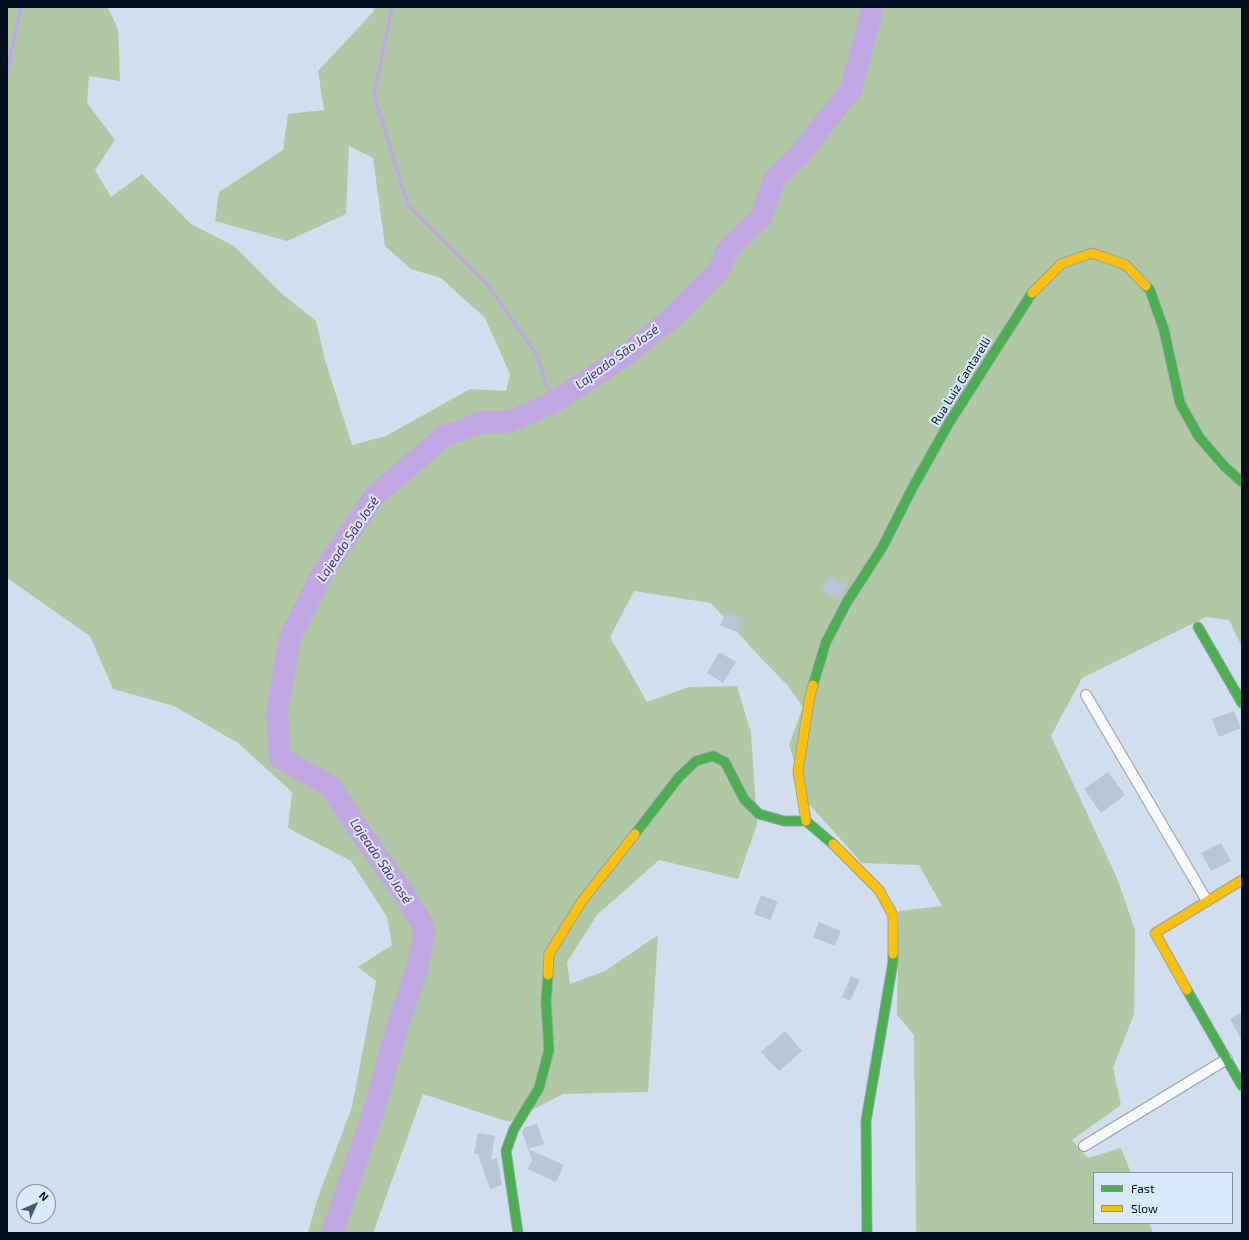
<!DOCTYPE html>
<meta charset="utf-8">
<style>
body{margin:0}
#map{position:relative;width:1249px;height:1240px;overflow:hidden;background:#d0deed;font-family:"Exo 2",sans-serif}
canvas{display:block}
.frame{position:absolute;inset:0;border:8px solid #020f1e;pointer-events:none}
.legend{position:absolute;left:1093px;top:1172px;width:140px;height:52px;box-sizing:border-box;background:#d8eafc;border:1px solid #8292a3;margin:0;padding:5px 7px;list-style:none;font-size:12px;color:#020f1e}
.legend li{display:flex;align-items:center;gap:8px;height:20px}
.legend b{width:20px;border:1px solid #8292a3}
.north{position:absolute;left:16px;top:1184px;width:40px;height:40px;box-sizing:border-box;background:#d8eafc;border:1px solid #8292a3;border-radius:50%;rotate:45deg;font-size:11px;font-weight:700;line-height:16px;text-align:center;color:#020f1e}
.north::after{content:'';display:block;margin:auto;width:14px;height:18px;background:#4a5766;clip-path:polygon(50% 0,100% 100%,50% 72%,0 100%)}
</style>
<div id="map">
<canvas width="1249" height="1240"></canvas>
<div class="frame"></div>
<ul class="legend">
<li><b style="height:5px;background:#4caf50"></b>Fast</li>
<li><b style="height:5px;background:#ffc107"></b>Slow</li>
</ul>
<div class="north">N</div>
</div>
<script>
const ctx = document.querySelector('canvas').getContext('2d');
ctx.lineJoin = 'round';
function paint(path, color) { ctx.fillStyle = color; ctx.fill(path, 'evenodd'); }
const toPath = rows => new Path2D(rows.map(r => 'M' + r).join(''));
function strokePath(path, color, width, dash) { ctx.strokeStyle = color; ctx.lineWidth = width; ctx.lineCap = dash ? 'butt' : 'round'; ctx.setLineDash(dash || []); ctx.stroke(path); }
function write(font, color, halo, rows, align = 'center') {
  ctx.font = font + ' "Exo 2",sans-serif'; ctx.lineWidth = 4; ctx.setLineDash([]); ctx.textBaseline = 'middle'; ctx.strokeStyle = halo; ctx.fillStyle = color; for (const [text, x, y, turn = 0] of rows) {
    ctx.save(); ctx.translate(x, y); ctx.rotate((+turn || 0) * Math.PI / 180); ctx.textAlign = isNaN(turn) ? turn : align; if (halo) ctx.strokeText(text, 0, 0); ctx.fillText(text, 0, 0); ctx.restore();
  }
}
const green = toPath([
 [7,7,111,7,108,8,118,29,120,81,89,76,87,103,115,140,95,170,111,197,142,174,191,224,234,246,281,293,316,321,325,360,352,445,386,436,470,389,506,391,510,374,485,318,441,278,411,269,385,246,373,158,349,146,346,214,287,241,215,221,219,192,283,150,288,114,324,110,318,71,374,11,374,7,1242,7,1242,647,1229,620,1206,617,1082,678,1051,736,1117,878,1135,930,1134,1014,1113,1068,1121,1105,1072,1140,1088,1158,1121,1148,1131,1173,1094,1173,1094,1223,1149,1223,1153,1233,916,1233,914,1035,897,1015,899,911,942,906,919,865,862,863,808,803,789,745,803,707,788,686,759,656,711,603,634,591,610,637,647,702,689,687,737,686,751,733,757,824,738,879,659,860,597,915,567,962,570,984,605,971,658,935,648,1092,563,1094,509,1122,423,1094,373,1233,308,1233,317,1200,352,1107,376,981,358,967,392,945,387,917,351,861,288,828,292,792,238,743,174,706,113,689,90,636,7,578]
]);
const stream = toPath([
 [392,7,374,95,408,205,487,284,537,355,552,403],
 [7,71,21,7]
]);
const river = toPath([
 [332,1233,374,1110,400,1018,417,969,425,929,403,892,358,829,330,786,280,758,277,713,290,638,323,572,375,495,443,437,482,422,508,422,552,403,624,356,674,316,719,270,728,249,761,217,775,178,801,153,851,89,870,19,872,7]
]);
const building = toPath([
 [830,575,847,586,838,600,821,589],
 [726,612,744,619,739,633,720,625],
 [719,652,736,662,723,683,707,673],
 [1234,711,1241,728,1219,737,1212,719],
 [1108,772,1125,795,1101,813,1084,789],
 [1221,843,1231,861,1211,871,1201,853],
 [761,895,778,902,770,920,754,914],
 [819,922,841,931,835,946,813,937],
 [851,976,860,980,850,1001,842,997],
 [1242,1012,1242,1041,1230,1019],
 [785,1031,802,1051,779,1071,761,1052],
 [537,1124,544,1144,528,1149,522,1132,524,1128],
 [478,1133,495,1136,491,1160,497,1158,502,1185,490,1189,478,1154,474,1153],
 [528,1149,564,1165,556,1182,528,1169,532,1160]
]);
const street = toPath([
 [1086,695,1207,901],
 [1084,1146,1227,1059]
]);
const fast = toPath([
 [1146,286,1150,290,1164,330,1180,403,1199,437,1225,467,1242,482],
 [1198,627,1242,703],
 [813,685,826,642,847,602,882,548,913,487,949,423,1032,293],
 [635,834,679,777,696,761,713,756,725,762,744,799,759,814,784,821,806,821,833,844],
 [1187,990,1242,1086],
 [518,1233,506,1151,514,1129,539,1088,549,1050,546,1001,548,975],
 [867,1233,866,1121,893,962,893,954]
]);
const slow = toPath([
 [1032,293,1061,264,1092,253,1126,265,1146,286],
 [806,821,798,771,810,696,813,685],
 [833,844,879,890,893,915,893,954],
 [548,975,549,954,582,901,635,834],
 [1187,990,1155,933,1242,880]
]);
const streetNames = [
 ["Rua Luiz Cantarelli",961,381,-58]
];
const waterNames = [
 ["Lajeado São José",617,357,-36],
 ["Lajeado São José",348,539,-56],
 ["Lajeado São José",381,861,56]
];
paint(green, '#b0c9a4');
strokePath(stream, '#c1a8e3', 3.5);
strokePath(river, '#c1a8e3', 22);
paint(building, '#b6c6d7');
strokePath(street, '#94a2b0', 12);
strokePath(fast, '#94a2b0', 11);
strokePath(slow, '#94a2b0', 11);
strokePath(street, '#f8fafc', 10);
strokePath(fast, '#4caf50', 9);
strokePath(slow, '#ffc107', 9);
write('12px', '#020f1e', '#d8eafc', streetNames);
write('italic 13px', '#561f7a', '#d8eafc', waterNames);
</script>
